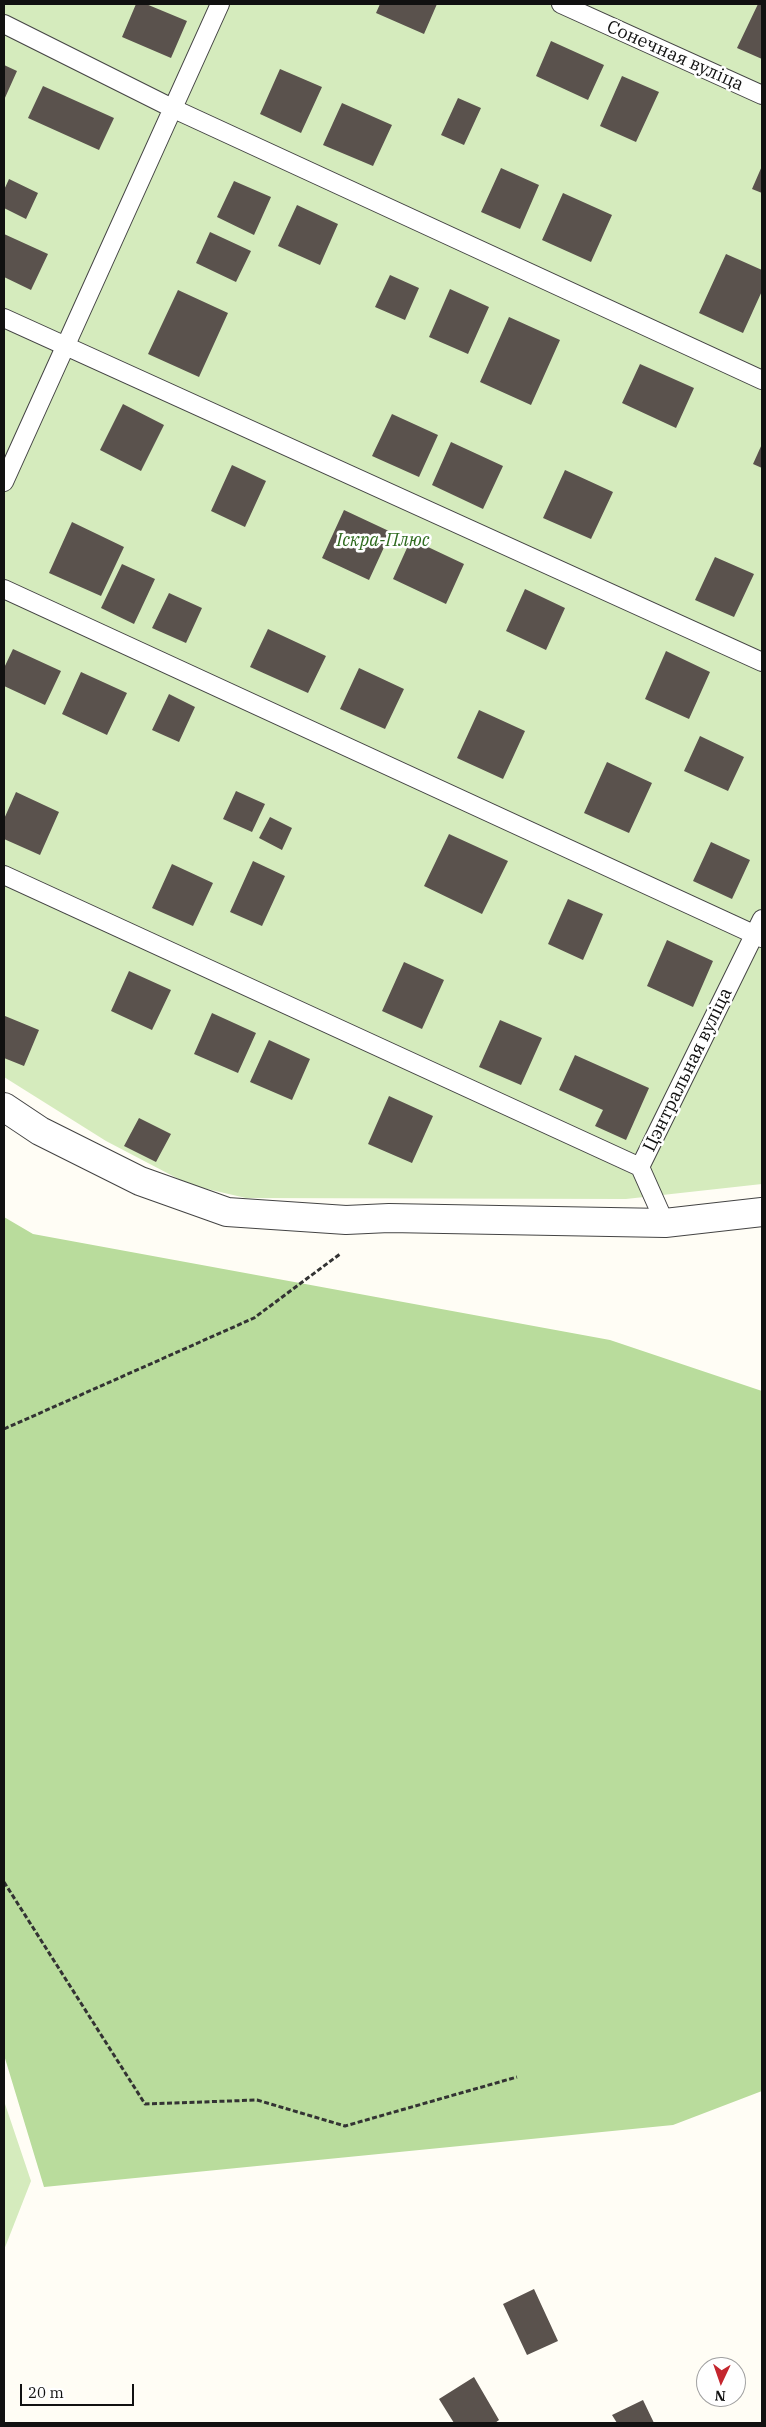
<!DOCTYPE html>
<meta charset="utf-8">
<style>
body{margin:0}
#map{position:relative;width:766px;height:2427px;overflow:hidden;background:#fffdf5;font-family:"IBM Plex Serif",serif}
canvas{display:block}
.frame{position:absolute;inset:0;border:5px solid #111;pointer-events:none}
.north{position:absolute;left:696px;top:2357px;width:50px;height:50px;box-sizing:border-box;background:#fff;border:1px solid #a0a0a0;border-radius:50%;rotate:183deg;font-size:14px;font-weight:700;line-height:20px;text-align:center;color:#111}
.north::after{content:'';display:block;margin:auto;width:18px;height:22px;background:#c4262e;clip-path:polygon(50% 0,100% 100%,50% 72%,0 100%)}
.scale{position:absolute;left:20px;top:2384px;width:114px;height:22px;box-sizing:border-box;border:2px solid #111;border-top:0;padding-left:6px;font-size:15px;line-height:18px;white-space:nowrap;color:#111;-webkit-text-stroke:4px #fff;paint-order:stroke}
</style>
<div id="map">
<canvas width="766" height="2427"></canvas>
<div class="frame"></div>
<div class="north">N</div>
<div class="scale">20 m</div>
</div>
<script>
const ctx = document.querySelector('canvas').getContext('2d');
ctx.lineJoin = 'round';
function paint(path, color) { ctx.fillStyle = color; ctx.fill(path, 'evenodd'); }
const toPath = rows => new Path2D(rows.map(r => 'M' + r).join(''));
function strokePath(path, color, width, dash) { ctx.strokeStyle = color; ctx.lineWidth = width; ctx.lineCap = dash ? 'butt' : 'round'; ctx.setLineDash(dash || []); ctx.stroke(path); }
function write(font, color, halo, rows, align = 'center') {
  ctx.font = font + ' "IBM Plex Serif",serif'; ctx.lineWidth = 5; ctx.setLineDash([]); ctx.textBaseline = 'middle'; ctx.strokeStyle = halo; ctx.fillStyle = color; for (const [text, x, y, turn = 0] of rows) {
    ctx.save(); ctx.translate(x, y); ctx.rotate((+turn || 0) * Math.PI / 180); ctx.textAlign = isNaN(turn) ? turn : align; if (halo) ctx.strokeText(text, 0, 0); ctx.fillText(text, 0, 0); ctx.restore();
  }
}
const green = toPath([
 [4,4,762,4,762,1184,626,1199,246,1198,190,1185,106,1141,4,1077],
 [4,2101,31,2181,4,2250]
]);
const forest = toPath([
 [4,1217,33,1234,610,1340,762,1391,762,2091,673,2125,44,2187,4,2055]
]);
const building = toPath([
 [136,4,146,4,187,21,171,58,122,37],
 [380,4,437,4,424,34,376,13],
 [758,4,762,4,762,59,737,48],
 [551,41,604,65,588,100,536,76],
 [4,65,17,71,4,100],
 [280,69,322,87,301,133,260,114],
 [622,76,659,92,636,142,600,126],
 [43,86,114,118,99,150,28,118],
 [458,98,481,108,464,145,441,135],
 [342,103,392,125,373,166,323,145],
 [762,166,762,193,752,189],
 [501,168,539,185,520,229,481,212],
 [9,179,38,193,26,219,4,208,4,190],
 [234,181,271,197,254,235,217,217],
 [563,193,612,215,591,262,542,240],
 [297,205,338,224,320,265,278,246],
 [210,232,251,251,236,282,196,263],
 [4,234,48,254,31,290,4,277],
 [726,254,762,270,762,291,743,333,699,313],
 [390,275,419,288,405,320,375,307],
 [450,289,489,307,468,354,429,337],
 [178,290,228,313,199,377,148,354],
 [509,317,560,340,531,405,480,382],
 [640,364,694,388,676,428,622,403],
 [123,404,164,425,141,471,100,450],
 [392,414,438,435,419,477,372,456],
 [451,442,503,466,483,509,432,485],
 [762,444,762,468,753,464],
 [232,465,266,481,245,527,211,511],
 [565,470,613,492,591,539,543,518],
 [344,510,391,532,369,580,322,558],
 [72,522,124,547,101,596,49,573],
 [411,539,464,564,446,604,393,579],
 [715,557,754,574,734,617,695,600],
 [122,564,155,579,134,624,101,608],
 [525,589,565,608,546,650,506,631],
 [169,593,202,608,186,643,152,628],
 [268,629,326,656,308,693,250,667],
 [13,649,61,671,45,705,4,686,4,668],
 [666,651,710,672,689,719,645,699],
 [359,668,404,689,385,729,340,709],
 [81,672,127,693,107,735,62,714],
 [169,694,195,707,179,742,152,730],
 [479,710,525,731,503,779,457,758],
 [700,736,744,757,728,791,684,771],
 [607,762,652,783,629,833,584,813],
 [236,791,265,804,252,832,223,819],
 [16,792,59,812,40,855,4,839,4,819],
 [270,817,292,828,282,850,259,838],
 [449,834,508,861,482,914,424,886],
 [711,842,750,860,732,899,693,881],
 [253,861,285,876,262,926,230,912],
 [172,864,213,883,193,926,152,908],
 [568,899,603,914,583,960,548,944],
 [667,940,713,961,693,1007,647,986],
 [404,962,444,980,422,1029,382,1011],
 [129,971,171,990,152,1030,111,1011],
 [212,1013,256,1033,238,1073,194,1054],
 [5,1016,39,1030,24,1066,4,1058],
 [500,1020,542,1038,521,1085,479,1067],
 [269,1040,310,1059,292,1100,250,1082],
 [575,1055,649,1088,626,1140,595,1126,603,1110,559,1090],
 [389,1096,433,1116,412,1163,368,1144],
 [139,1118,171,1134,156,1162,124,1146],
 [534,2289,558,2341,527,2355,503,2304],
 [474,2377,499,2420,495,2423,454,2423,439,2399],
 [643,2400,654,2423,617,2423,612,2415]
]);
const path = toPath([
 [4,1429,254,1318,340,1254],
 [4,1882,145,2104,257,2100,345,2126,517,2077]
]);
const lane = toPath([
 [561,4,762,95],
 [4,24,174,109,762,380],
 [4,318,762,662],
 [4,482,220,4],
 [4,589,762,938],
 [4,875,640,1167],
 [665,1223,640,1167,762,919]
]);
const street = toPath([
 [4,1107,40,1131,140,1181,227,1212,346,1220,389,1218,665,1223,762,1212]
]);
const streetNames = [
 ["Сонечная вуліца",675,56,24],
 ["Цэнтральная вуліца",688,1070,-64]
];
const parkNames = [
 ["Іскра-Плюс",383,541]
];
paint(green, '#d5ebbd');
paint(forest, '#b9dc9c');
paint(building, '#5a524d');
strokePath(lane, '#444', 20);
strokePath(street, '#444', 30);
strokePath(path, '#333', 3, [5, 2.5]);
strokePath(lane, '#fff', 18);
strokePath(street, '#fff', 28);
write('18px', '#111', '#fff', streetNames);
write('italic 18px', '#2f6b1f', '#fff', parkNames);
</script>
